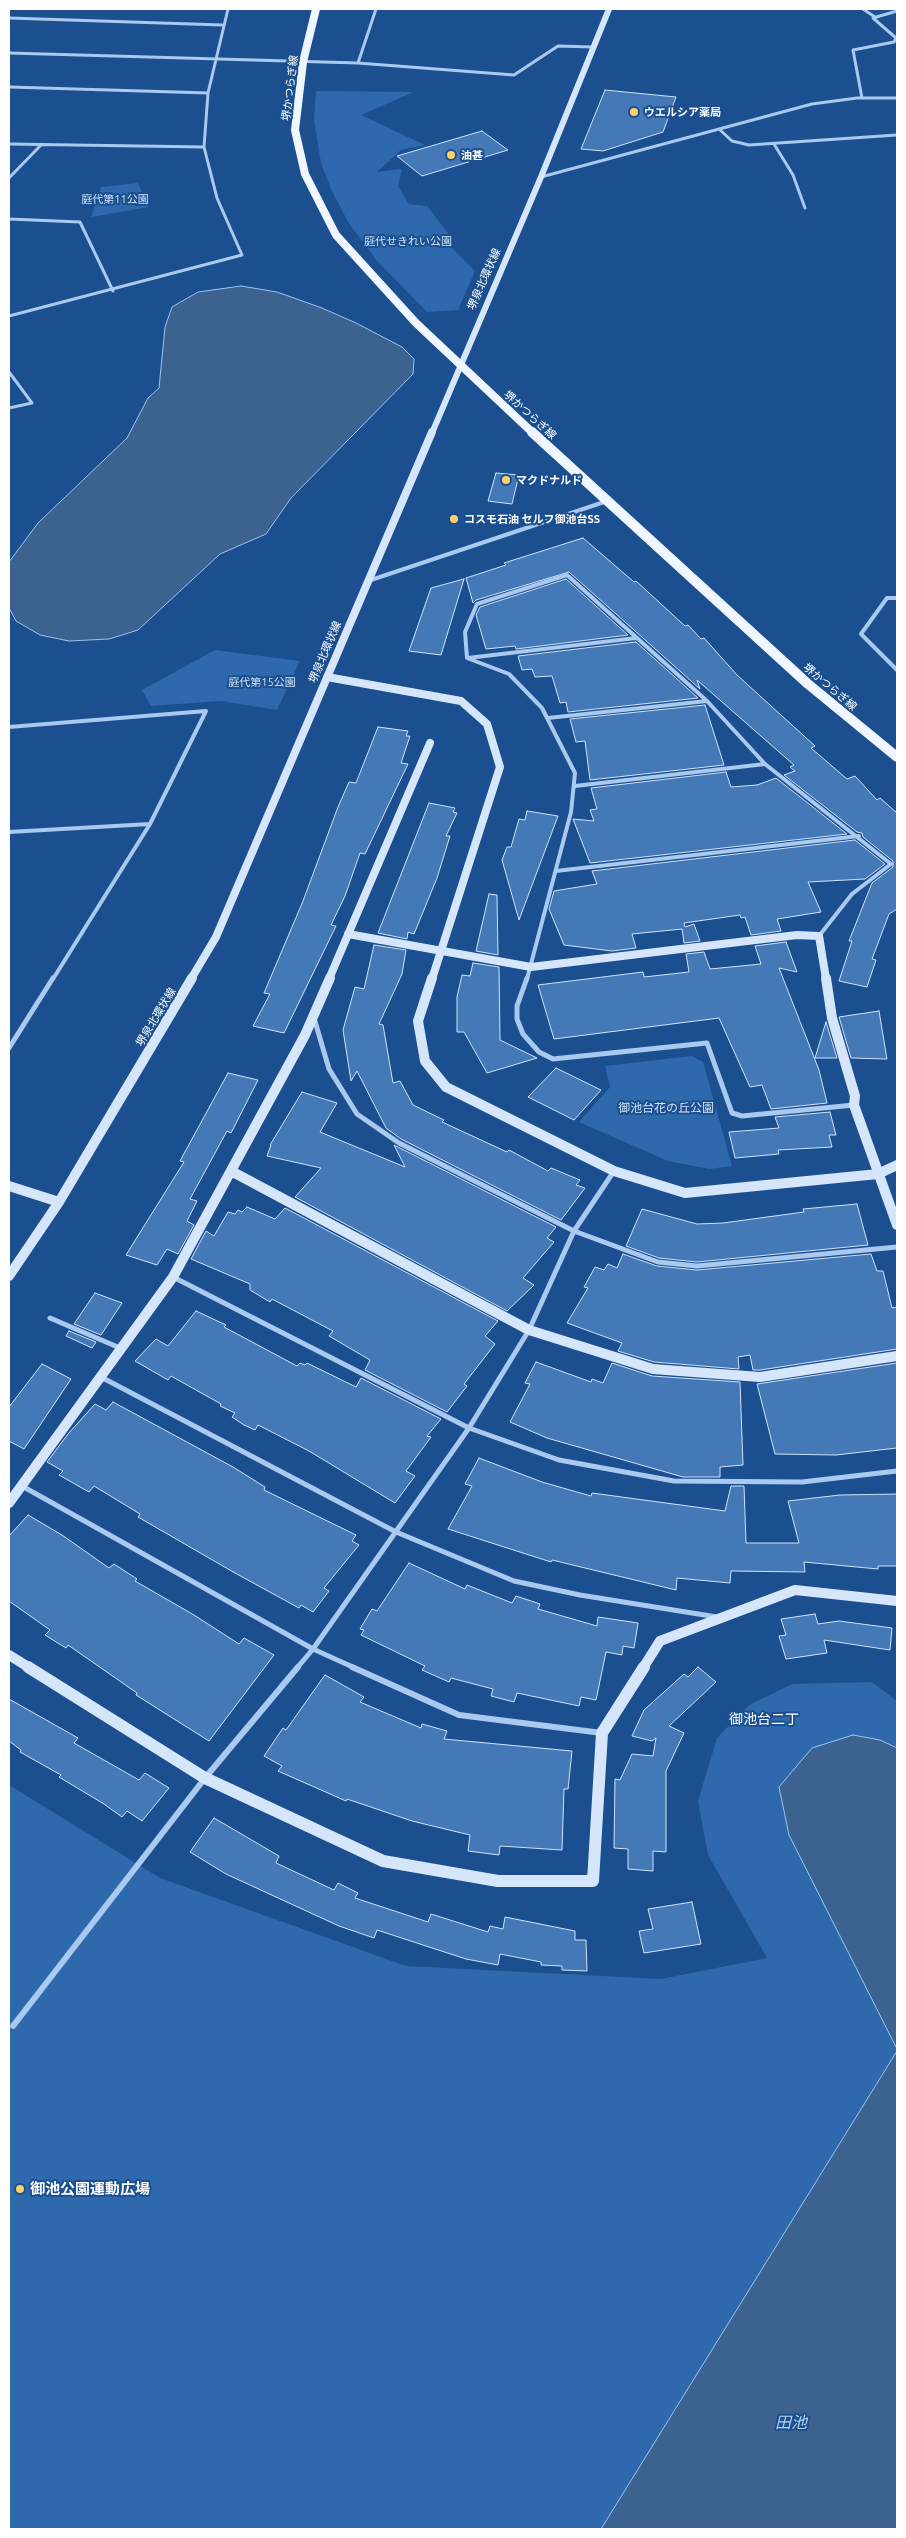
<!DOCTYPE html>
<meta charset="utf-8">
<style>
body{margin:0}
#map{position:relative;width:906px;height:2538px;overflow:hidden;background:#1b4f8f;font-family:Ubuntu,sans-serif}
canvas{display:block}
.frame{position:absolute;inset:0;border:10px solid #fff;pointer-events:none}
</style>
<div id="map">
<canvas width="906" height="2538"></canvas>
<div class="frame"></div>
</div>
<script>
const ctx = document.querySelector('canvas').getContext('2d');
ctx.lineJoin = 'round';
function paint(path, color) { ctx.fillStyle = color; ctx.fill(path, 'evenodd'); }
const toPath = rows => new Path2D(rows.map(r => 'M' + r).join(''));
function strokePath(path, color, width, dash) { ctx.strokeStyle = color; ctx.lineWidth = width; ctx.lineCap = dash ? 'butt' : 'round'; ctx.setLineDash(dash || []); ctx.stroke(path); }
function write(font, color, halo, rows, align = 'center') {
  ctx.font = font + ' Ubuntu,"Noto Sans JP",sans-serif'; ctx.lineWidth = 4; ctx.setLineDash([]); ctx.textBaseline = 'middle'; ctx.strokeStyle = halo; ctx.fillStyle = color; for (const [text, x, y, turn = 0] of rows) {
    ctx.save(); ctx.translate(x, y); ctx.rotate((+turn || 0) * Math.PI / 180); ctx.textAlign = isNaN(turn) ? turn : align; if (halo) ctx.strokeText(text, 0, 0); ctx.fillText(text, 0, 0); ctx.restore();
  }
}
const green = toPath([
 [316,91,414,92,361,115,425,145,401,150,377,172,402,169,398,186,409,204,427,206,452,238,448,244,475,271,458,310,427,312,377,261,348,222,331,189,321,163,314,120],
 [138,183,149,207,91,217,101,187],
 [215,650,300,661,277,710,221,701,151,706,142,690],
 [692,1056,703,1062,732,1166,709,1169,668,1161,579,1122,610,1087,605,1066],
 [872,1682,897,1701,897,2529,9,2529,9,1785,160,1878,406,1966,661,1979,767,1958,708,1855,698,1801,717,1738,749,1705,792,1684]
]);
const water = toPath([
 [241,286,277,292,322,308,356,323,402,347,414,359,413,374,291,498,266,534,220,554,138,630,109,639,69,641,40,635,16,621,9,608,9,562,38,523,127,438,148,398,159,388,165,327,172,307,198,292,241,286],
 [853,1735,880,1740,897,1748,897,2049,789,1835,779,1787,812,1748,853,1735],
 [897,2051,897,2529,601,2529,897,2051]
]);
const building = toPath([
 [605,90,676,97,663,132,603,151,581,149,605,90],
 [482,131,508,150,422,176,397,156,482,131],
 [496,473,519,475,512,504,488,501,496,473],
 [583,538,634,582,636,581,685,626,688,625,701,639,704,638,737,675,815,746,811,748,847,779,855,776,877,800,880,798,897,813,897,909,889,914,872,959,876,960,867,987,839,981,852,941,849,941,872,883,893,867,893,861,863,837,862,833,857,832,784,775,795,771,790,767,794,765,697,680,700,689,569,572,476,600,473,603,466,578,506,565,504,563,583,538],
 [464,579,441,655,409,651,431,588,464,579],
 [566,579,628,635,516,649,515,646,486,649,476,615,480,607,566,579],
 [636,642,698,698,568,712,566,702,560,703,552,676,535,677,532,669,522,670,518,656,636,642],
 [705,705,724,765,590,780,585,741,576,742,570,719,705,705],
 [378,727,408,731,406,736,410,736,401,763,408,764,365,854,360,853,345,896,331,925,336,926,284,1033,253,1026,270,994,264,993,303,901,338,807,349,782,356,783,378,727],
 [726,772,731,787,757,785,776,778,847,834,590,863,573,819,594,821,590,810,597,809,591,788,726,772],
 [429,803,455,808,453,812,457,813,446,836,450,836,437,878,414,934,408,932,407,939,378,933,429,803],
 [527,811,558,816,519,920,502,860,507,847,511,847,519,819,525,820,527,811],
 [855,840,885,864,865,879,808,882,821,912,777,919,781,931,751,935,745,917,741,918,740,915,684,923,685,927,694,924,700,941,684,943,682,929,632,934,636,948,612,951,564,945,549,909,554,891,597,884,592,871,855,840],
 [489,894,497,895,498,955,476,951,489,894],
 [786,942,797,972,779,968,819,1070,827,1103,771,1109,762,1085,750,1087,719,1018,554,1039,538,985,643,972,644,977,689,972,686,954,704,952,710,969,761,964,755,946,786,942],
 [374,945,406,950,402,974,379,1024,383,1025,393,1083,400,1081,413,1105,444,1120,442,1122,507,1152,509,1150,548,1171,551,1168,580,1180,576,1185,585,1188,561,1220,401,1139,386,1128,357,1071,351,1081,343,1030,355,987,364,989,374,945],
 [473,963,499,967,500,1040,537,1058,487,1073,464,1032,457,1032,457,997,462,975,470,976,473,963],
 [879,1011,887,1059,851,1058,839,1017,879,1011],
 [826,1022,837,1058,815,1058,826,1022],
 [556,1068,601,1090,574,1120,528,1097,556,1068],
 [228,1073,258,1080,231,1133,227,1131,190,1199,197,1201,187,1221,194,1225,178,1254,167,1249,157,1265,126,1255,184,1162,180,1161,228,1073],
 [302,1092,337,1103,320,1132,405,1167,394,1145,556,1227,547,1238,554,1242,523,1278,534,1285,507,1311,295,1197,321,1168,267,1156,271,1145,270,1145,302,1092],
 [830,1112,836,1135,829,1135,832,1147,778,1150,779,1154,735,1158,729,1132,779,1128,775,1117,830,1112],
 [857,1204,868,1245,697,1262,659,1258,626,1246,642,1209,697,1224,723,1223,804,1212,803,1209,857,1204],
 [247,1207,275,1219,285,1208,498,1321,485,1336,495,1344,464,1384,467,1386,447,1412,365,1370,370,1360,329,1336,333,1331,272,1299,270,1302,250,1290,250,1284,191,1259,206,1231,214,1236,228,1212,235,1214,238,1210,242,1212,247,1207],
 [623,1254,657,1266,697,1270,871,1254,877,1271,883,1271,892,1308,897,1307,897,1349,760,1370,753,1370,750,1355,738,1357,739,1369,654,1362,618,1351,622,1343,567,1323,588,1288,584,1287,595,1267,604,1270,608,1264,617,1268,623,1254],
 [95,1293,122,1303,101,1335,74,1324,95,1293],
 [196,1311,226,1325,224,1327,297,1366,300,1363,305,1365,307,1363,356,1387,361,1378,441,1419,427,1436,431,1437,406,1471,415,1476,395,1503,309,1451,258,1425,255,1430,244,1425,232,1417,235,1413,220,1406,221,1404,171,1376,168,1380,135,1361,156,1339,168,1346,196,1311],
 [69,1331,96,1342,92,1348,66,1336,69,1331],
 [536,1362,591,1382,592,1379,603,1383,612,1363,652,1376,740,1382,743,1465,720,1467,720,1477,683,1477,547,1438,510,1422,530,1384,525,1383,536,1362],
 [897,1363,897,1448,836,1455,775,1454,757,1384,897,1363],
 [42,1364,71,1379,24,1449,9,1441,9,1407,42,1364],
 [113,1402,233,1467,265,1487,264,1490,356,1535,352,1541,359,1545,324,1588,329,1591,313,1612,301,1605,299,1608,235,1573,138,1517,140,1514,94,1486,89,1492,59,1475,63,1471,47,1462,68,1434,95,1404,106,1410,113,1402],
 [479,1458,542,1482,591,1496,592,1493,725,1511,731,1486,744,1486,746,1543,799,1543,788,1501,840,1495,897,1494,897,1566,878,1566,878,1569,804,1562,805,1572,731,1571,730,1583,677,1578,676,1590,552,1560,551,1562,448,1529,472,1486,465,1484,479,1458],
 [28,1515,62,1535,109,1568,114,1564,137,1579,135,1581,194,1615,239,1644,244,1638,274,1655,209,1741,136,1695,137,1693,68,1645,66,1648,45,1635,50,1630,9,1601,9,1536,28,1515],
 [409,1563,465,1589,467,1585,512,1603,516,1596,540,1604,538,1609,597,1626,598,1617,638,1623,634,1648,623,1646,622,1655,606,1652,596,1700,581,1697,579,1706,517,1693,514,1702,491,1696,493,1689,451,1678,449,1682,422,1670,425,1666,361,1635,364,1630,360,1629,372,1609,377,1611,409,1563],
 [815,1614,818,1624,839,1621,892,1628,890,1650,824,1640,827,1653,786,1659,779,1636,786,1635,781,1619,815,1614],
 [698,1667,716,1682,669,1726,684,1733,666,1771,666,1852,653,1851,653,1871,628,1869,628,1849,614,1848,615,1779,620,1780,632,1754,653,1756,656,1738,652,1741,632,1736,644,1710,684,1674,688,1677,698,1667],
 [325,1675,364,1697,360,1702,421,1728,422,1724,447,1731,444,1739,572,1751,568,1789,564,1789,562,1850,500,1846,499,1855,468,1851,470,1835,412,1821,347,1799,346,1801,278,1771,282,1766,264,1756,283,1728,286,1730,325,1675],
 [9,1699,78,1738,74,1743,139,1780,145,1773,169,1788,142,1821,127,1811,122,1817,104,1804,59,1777,61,1775,20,1752,21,1750,9,1741,9,1699],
 [214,1818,279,1856,276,1863,334,1890,338,1883,358,1893,355,1898,428,1922,431,1914,488,1932,490,1926,503,1929,505,1917,575,1931,575,1940,586,1940,587,1971,562,1970,562,1966,541,1965,541,1962,500,1954,498,1965,466,1959,377,1930,374,1938,339,1926,226,1874,190,1852,214,1818],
 [692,1902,701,1944,644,1953,639,1931,653,1929,648,1909,692,1902]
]);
const streetFar3 = toPath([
 [863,9,875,17],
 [9,18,222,25],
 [9,53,358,63,514,75,558,46,593,47],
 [358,63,376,9],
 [9,87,208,93],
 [862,98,853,50,894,42,896,38,873,18,897,11],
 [719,129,732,141,749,145,897,135],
 [9,144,204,147],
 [774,144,793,175,805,208],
 [541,177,812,104,857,98,897,98],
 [9,178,41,145],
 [9,219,80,222,113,291],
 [9,316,242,255,217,198,204,147,208,93,228,9],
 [9,372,32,403,9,408]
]);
const streetFar2 = toPath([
 [368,581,607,501],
 [897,598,887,598,861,634,897,670],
 [468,658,636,638],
 [548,718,707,701],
 [9,727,206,711,150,824,53,979],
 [575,786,765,764],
 [9,832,150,824],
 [556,871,859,836],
 [527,979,571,812,575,773,542,708,509,674,467,658,465,632,477,604,567,575,707,701,765,764,891,864,852,894,819,936]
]);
const streetFar1 = toPath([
 [527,978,517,1006,517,1019,523,1034,539,1052,553,1059,707,1043,732,1113,742,1116,854,1105],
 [314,1018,329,1069,357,1114,399,1143,574,1231,658,1262,697,1266,897,1247],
 [9,1048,53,978],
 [173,1277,469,1428,559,1460,674,1481,802,1482,897,1471],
 [50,1318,120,1348],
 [99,1376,396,1532,514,1581,580,1595,717,1617],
 [22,1486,313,1649,355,1668],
 [297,1668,313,1649,469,1428,529,1330,574,1231,614,1171]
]);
const street = toPath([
 [352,1667,459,1715,602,1733],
 [13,2026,205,1778,298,1667]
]);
const secondaryFar3 = toPath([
 [432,433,541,177,609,9]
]);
const secondaryFar2 = toPath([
 [327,677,461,701,487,724,500,767,432,979],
 [348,934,531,967,797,935,819,936,826,979],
 [191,979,216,937,432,432],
 [329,979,430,743]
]);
const secondaryFar1 = toPath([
 [432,978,418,1021,425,1061,446,1087,614,1171,685,1193,878,1174,897,1165],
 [826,978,832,1018,855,1096,854,1105,897,1225],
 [231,1171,529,1330,653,1369,760,1377,897,1356],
 [9,1186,59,1202],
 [9,1276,59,1202,192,978],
 [9,1503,173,1277,305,1035,330,978],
 [9,1655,30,1668],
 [643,1668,660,1641,795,1590,897,1601]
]);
const secondary = toPath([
 [28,1667,205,1778,383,1861,498,1881,593,1881,602,1733,644,1667]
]);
const primaryFar1 = toPath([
 [316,9,303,62,295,130,305,174,336,235,416,323,533,433]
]);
const primary = toPath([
 [532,432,808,684,897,757]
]);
const markers = [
 [634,112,5,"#ffd166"],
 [451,155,5,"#ffd166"],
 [506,480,5,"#ffd166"],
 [454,519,5,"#ffd166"],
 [20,2189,5,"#ffd166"]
];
const farStreetnames = [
 ["堺かつらぎ線",290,88,-83],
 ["堺泉北環状線",484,279,-66],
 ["堺かつらぎ線",530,415,42],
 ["堺泉北環状線",325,652,-67],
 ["堺かつらぎ線",830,687,40],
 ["堺泉北環状線",156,1017,-59]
];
const farPoinames = [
 ["ウエルシア薬局",644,112],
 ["油甚",461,155],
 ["マクドナルド",516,480],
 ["コスモ石油 セルフ御池台SS",464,519]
];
const farParknames = [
 ["庭代第11公園",115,199],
 ["庭代せきれい公園",408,241],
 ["庭代第15公園",262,682]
];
const parkNames = [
 ["御池台花の丘公園",666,1108]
];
const neighbourhoodNames = [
 ["御池台二丁",764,1719]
];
const nearPoinames = [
 ["御池公園運動広場",30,2189]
];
const nearWaternames = [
 ["田池",791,2423]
];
paint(green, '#2e69ad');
paint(water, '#3c6290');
strokePath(water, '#9cc4f0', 1);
paint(building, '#4478b7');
strokePath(building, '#cfe3fa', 1);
strokePath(streetFar3, '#a9c9ee', 3);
strokePath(streetFar2, '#a9c9ee', 4);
strokePath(streetFar1, '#a9c9ee', 5);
strokePath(street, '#a9c9ee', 6);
strokePath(secondaryFar3, '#d6e6fa', 6);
strokePath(secondaryFar2, '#d6e6fa', 8);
strokePath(secondaryFar1, '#d6e6fa', 10);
strokePath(secondary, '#d6e6fa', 12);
strokePath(primaryFar1, '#f0f6ff', 8);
strokePath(primary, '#f0f6ff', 10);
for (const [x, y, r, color] of markers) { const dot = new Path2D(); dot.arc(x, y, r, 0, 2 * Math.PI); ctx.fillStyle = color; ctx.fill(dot); strokePath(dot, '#1b4f8f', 2); }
write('11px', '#fff', '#1b4f8f', farStreetnames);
write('bold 11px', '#fff', '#1b4f8f', farPoinames, 'left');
write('11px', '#cfe3fa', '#1b4f8f', farParknames);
write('12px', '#cfe3fa', '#1b4f8f', parkNames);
write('14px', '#fff', '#1b4f8f', neighbourhoodNames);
write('bold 15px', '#fff', '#1b4f8f', nearPoinames, 'left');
write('italic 16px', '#b5d3f5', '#1b4f8f', nearWaternames);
</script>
